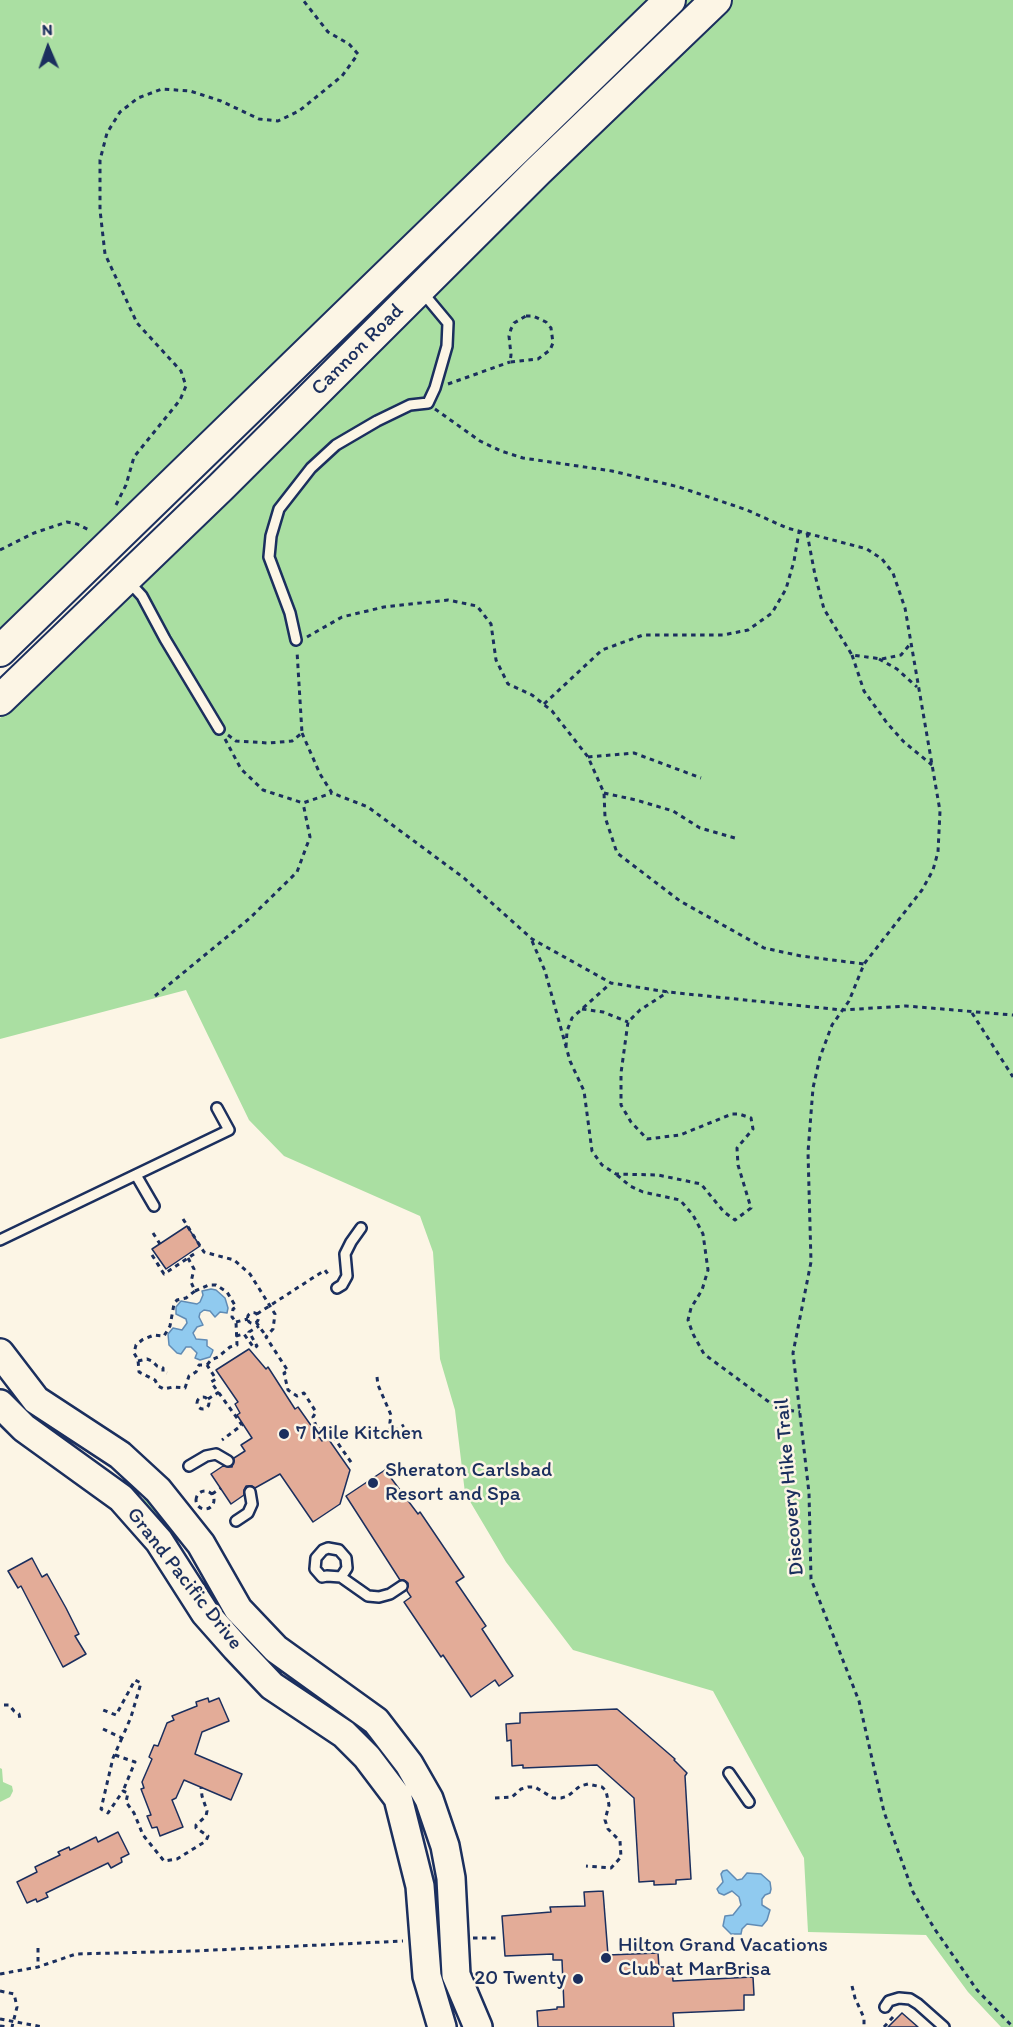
<!DOCTYPE html>
<style>
body{margin:0}
#map{position:relative;width:1013px;height:2027px;overflow:hidden;background:#fcf5e5;font-family:Itim,sans-serif}
canvas{display:block}
.north{position:absolute;left:18px;top:18px;width:60px;height:60px;-webkit-text-stroke:4px #fcf5e5;paint-order:stroke;rotate:358deg;font-size:16px;font-weight:700;line-height:24px;text-align:center;color:#1b2f5e}
.north::after{content:'';display:block;margin:auto;width:21px;height:27px;background:#1b2f5e;clip-path:polygon(50% 0,100% 100%,50% 72%,0 100%)}
</style>
<div id="map">
<canvas width="1013" height="2027"></canvas>
<div class="north">N</div>
</div>
<script>
const ctx = document.querySelector('canvas').getContext('2d');
ctx.lineJoin = 'round';
function paint(path, color) { ctx.fillStyle = color; ctx.fill(path, 'evenodd'); }
const toPath = rows => new Path2D(rows.map(r => 'M' + r).join(''));
function strokePath(path, color, width, dash) { ctx.strokeStyle = color; ctx.lineWidth = width; ctx.lineCap = dash ? 'butt' : 'round'; ctx.setLineDash(dash || []); ctx.stroke(path); }
function write(font, color, halo, rows, align = 'center') {
  ctx.font = font + ' Itim,sans-serif'; ctx.lineWidth = 5; ctx.setLineDash([]); ctx.textBaseline = 'middle'; ctx.strokeStyle = halo; ctx.fillStyle = color; for (const [text, x, y, turn = 0] of rows) {
    ctx.save(); ctx.translate(x, y); ctx.rotate((+turn || 0) * Math.PI / 180); ctx.textAlign = isNaN(turn) ? turn : align; if (halo) ctx.strokeText(text, 0, 0); ctx.fillText(text, 0, 0); ctx.restore();
  }
}
const green = toPath([
 [0,0,1013,0,1013,2027,1001,2027,968,1992,926,1935,808,1932,804,1858,713,1691,573,1650,506,1562,465,1493,455,1410,440,1359,433,1252,420,1216,284,1156,249,1120,186,990,0,1039,0,718,550,180,507,138,0,629],
 [146,1496,180,1536,178,1539,173,1540,140,1502],
 [0,1768,2,1769,3,1782,12,1786,13,1791,10,1797,0,1802]
]);
const water = toPath([
 [211,1289,216,1290,225,1298,228,1308,227,1313,220,1312,215,1317,210,1311,204,1310,200,1313,199,1317,203,1325,197,1327,193,1333,196,1339,207,1340,207,1346,213,1350,212,1353,210,1357,200,1360,195,1358,197,1353,191,1347,186,1347,181,1354,177,1353,169,1345,168,1334,173,1328,182,1330,187,1323,186,1319,176,1314,176,1307,181,1301,197,1304,200,1302,203,1295,202,1291,211,1289],
 [727,1870,737,1880,742,1879,747,1873,761,1874,770,1882,771,1889,770,1893,765,1895,762,1899,762,1905,770,1910,767,1920,762,1926,747,1924,742,1929,741,1934,731,1934,723,1926,725,1916,733,1915,741,1905,739,1897,732,1891,724,1895,719,1893,717,1889,723,1882,721,1874,723,1871,727,1870]
]);
const building = toPath([
 [187,1226,200,1246,166,1269,152,1249,187,1226],
 [249,1349,266,1369,268,1367,295,1409,298,1407,322,1441,327,1437,350,1470,340,1504,313,1522,280,1474,255,1488,252,1486,246,1486,244,1490,244,1495,231,1504,211,1474,223,1466,232,1467,234,1458,245,1451,241,1445,252,1438,237,1415,240,1413,235,1404,238,1402,216,1370,249,1349],
 [385,1470,418,1514,420,1512,464,1577,456,1582,486,1626,482,1629,513,1676,499,1686,495,1680,471,1697,443,1655,441,1657,404,1602,411,1597,407,1591,408,1583,404,1580,400,1580,346,1496,385,1470],
 [32,1558,42,1577,47,1574,66,1608,79,1634,75,1636,86,1654,63,1667,21,1586,18,1588,8,1571,32,1558],
 [208,1698,209,1702,219,1698,229,1721,202,1732,195,1754,242,1774,231,1800,184,1780,176,1798,172,1800,183,1827,160,1836,157,1827,152,1828,147,1816,151,1815,141,1789,144,1788,142,1782,152,1759,149,1757,154,1745,158,1746,167,1723,174,1720,172,1716,197,1706,196,1702,208,1698],
 [617,1709,675,1759,674,1760,687,1773,685,1776,691,1879,676,1880,676,1884,654,1885,654,1881,639,1882,634,1798,597,1765,523,1768,523,1765,512,1766,511,1740,507,1741,506,1724,520,1723,520,1713,617,1709],
 [118,1832,129,1854,121,1858,122,1862,111,1868,108,1863,46,1893,48,1897,37,1902,36,1899,27,1903,17,1882,37,1872,35,1867,60,1855,58,1852,69,1847,70,1850,96,1837,98,1842,118,1832],
 [603,1891,608,1955,658,1953,659,1967,672,1967,673,1981,753,1977,754,1995,744,1995,744,2010,673,2013,674,2027,538,2027,537,2011,557,2009,557,2007,564,2007,562,1960,553,1960,553,1954,505,1956,502,1916,551,1912,550,1907,585,1906,584,1892,603,1891],
 [902,2013,918,2027,888,2027,902,2013]
]);
const path = toPath([
 [526,316,533,316,546,322,551,328,553,343,550,350,538,359,510,362,511,355,509,336,511,329,514,323,526,316],
 [448,384,510,362],
 [435,409,480,441,501,451,523,458,612,471,679,487,747,510,787,528,867,549,882,559,893,573,905,608,940,811,938,852,933,870,922,890,864,964,849,1001,832,1025,820,1057,813,1088,808,1152,811,1262,793,1353,809,1493,811,1579,859,1701,884,1812,913,1892,934,1928,977,1990,1013,2027],
 [116,505,126,485,134,457,180,400,186,386,181,371,137,323,105,254,100,210,100,160,107,133,120,112,138,98,162,89,190,91,221,101,259,119,278,121,299,111,342,76,358,54,349,44,328,32,303,0],
 [807,533,815,575,824,609,852,655,882,659,901,655,911,643],
 [0,550,34,533,67,522,77,524,91,531],
 [307,637,342,617,384,607,448,600,477,606,491,624,496,660,508,684,532,695,552,711,588,757,604,793,605,817,617,853,680,901,764,948,801,956,864,964],
 [852,655,864,691,887,723,904,742,932,765],
 [879,659,897,669,917,687],
 [544,704,602,650,643,635,723,635,748,630,772,613,786,589,794,561,799,532],
 [302,733,320,774,332,793,368,807,464,878,532,939,611,983,668,992,842,1010,906,1006,1013,1015],
 [228,735,236,741,268,743,292,741,302,733,297,651],
 [225,739,241,769,263,790,303,803,332,793],
 [588,757,634,753,701,778],
 [604,793,636,800,673,811,700,828,735,838],
 [532,941,545,971,570,1061,584,1091,592,1151,602,1165,616,1174,658,1175,701,1184,724,1212,735,1220,751,1208,738,1165,737,1148,753,1129,751,1118,739,1114,732,1114,680,1135,647,1139,631,1122,621,1105,621,1073,628,1022,640,1010,668,992],
 [155,996,250,918,297,872,310,837,303,803],
 [582,1009,603,1012,628,1022],
 [972,1013,1013,1077],
 [566,1047,567,1031,572,1018,611,983],
 [617,1175,630,1186,643,1192,680,1200,693,1215,703,1234,708,1270,702,1290,691,1308,688,1320,693,1334,704,1354,769,1402,787,1410,800,1412],
 [183,1219,204,1252,234,1260,250,1274,275,1314,273,1329,266,1337,288,1371,284,1373,288,1390,297,1396,304,1393,316,1412,313,1417,317,1429,328,1429,353,1465],
 [153,1233,160,1244],
 [152,1255,164,1274,197,1252],
 [188,1258,194,1269,191,1282,195,1291,186,1298,177,1300,174,1304,170,1326,164,1336,154,1335,142,1340,136,1345,134,1353,138,1360,139,1372,155,1380,158,1386,164,1389,173,1387,185,1388,189,1376,196,1372,199,1365,207,1365,216,1379,211,1382,242,1425,222,1440],
 [195,1291,209,1285,216,1285,227,1292,236,1307,233,1309,232,1317,236,1322,237,1345,230,1347,218,1357,211,1360,207,1365],
 '247.5 1318a5.5 5.5 0 1 1 11 0a5.5 5.5 0 1 1-11 0Z',
 [257,1314,325,1270,330,1277],
 [236,1322,248,1319],
 [256,1322,266,1336],
 [236,1336,244,1334,254,1348,257,1346,249,1332,259,1326],
 [138,1361,147,1359,152,1361,157,1366,163,1368,163,1372,167,1373],
 [377,1377,378,1385,391,1415,389,1429,391,1433,404,1425],
 '197 1403a6 6 0 1 1 12 0a6 6 0 1 1-12 0Z',
 [208,1399,219,1392],
 '196 1500a9 9 0 1 1 18 0a9 9 0 1 1-18 0Z',
 [212,1494,221,1488],
 [4,1705,9,1705,14,1711,19,1714,20,1719],
 [103,1729,122,1738,131,1717,141,1683,135,1680,116,1715,103,1710],
 [122,1738,113,1758,101,1809,108,1813,123,1791,128,1793,126,1802,134,1813,143,1835,164,1861,177,1859,206,1841,208,1836,196,1828,196,1825,206,1816,207,1811,202,1796,201,1787],
 [115,1755,135,1762,123,1791],
 [495,1798,512,1797,521,1789,528,1787,535,1787,553,1798,561,1798,568,1796,580,1786,588,1784,602,1787,606,1791,609,1805,605,1820,608,1829,620,1841,621,1857,611,1868,586,1866],
 [473,1938,500,1938],
 [38,1948,38,1967],
 [0,1974,38,1967,76,1954,194,1951,403,1941],
 [852,1986,855,1998,864,2018,864,2027],
 [0,1991,14,1994,15,1998,17,2007,12,2027],
 [0,2019,43,2027],
 [0,2026,8,2027],
 [884,2027,893,2017]
]);
const lane = toPath([
 [130,583,142,596,165,639,219,729],
 [296,640,290,613,269,557,271,536,279,509,311,468,336,445,377,421,410,405,428,403,435,388,447,346,448,323,423,293],
 [136,1175,154,1206],
 [0,1240,229,1130,217,1108],
 [337,1288,342,1285,347,1276,345,1254,351,1242,361,1228],
 [189,1466,206,1456,216,1454,228,1461],
 [236,1521,248,1513,252,1504,250,1492],
 [328,1548,339,1550,346,1558,347,1568,341,1577,327,1576,322,1577,315,1569,316,1558,323,1550,328,1548],
 [341,1577,368,1596,379,1597,390,1594,402,1586],
 [729,1773,749,1802],
 [885,2007,889,2001,899,1998,910,1999,918,2004,944,2027]
]);
const secondary = toPath([
 [0,1353,36,1400,120,1455,158,1490,201,1544,238,1609,276,1649,376,1721,409,1764,429,1799,445,1846,451,1878,456,1975,478,2027],
 [0,1404,24,1428,121,1498,159,1541,205,1613,236,1648,272,1686,344,1734,367,1757,398,1798,420,1886,427,1976,442,2027]
]);
const primary = toPath([
 [0,651,670,0],
 [0,700,221,487,538,171,716,0]
]);
const markers = [
 [284,1434,6,"#1b2f5e"],
 [373,1483,6,"#1b2f5e"],
 [606,1958,6,"#1b2f5e"],
 [578,1979,6,"#1b2f5e"]
];
const streetNames = [
 ["Cannon Road",358,350,-45],
 ["Discovery Hike Trail",790,1487,-95],
 ["Grand Pacific Drive",184,1579,52]
];
const poiNames = [
 ["7 Mile Kitchen",296,1434],
 ["Sheraton Carlsbad",385,1471],
 ["Resort and Spa",385,1495],
 ["Hilton Grand Vacations",618,1946],
 ["Club at MarBrisa",618,1970],
 ["20 Twenty",566,1979,"right"]
];
paint(green, '#aadfa2');
paint(water, '#90caef');
strokePath(water, '#618cb5', 1.5);
paint(building, '#e3ac98');
strokePath(building, '#1b2f5e', 1.5);
strokePath(lane, '#1b2f5e', 14);
strokePath(secondary, '#1b2f5e', 32);
strokePath(primary, '#1b2f5e', 34);
strokePath(path, '#1b2f5e', 3, [4.5, 4.5]);
strokePath(lane, '#fcf5e5', 9);
strokePath(secondary, '#fcf5e5', 27);
strokePath(primary, '#fcf5e5', 30);
for (const [x, y, r, color] of markers) { const dot = new Path2D(); dot.arc(x, y, r, 0, 2 * Math.PI); ctx.fillStyle = color; ctx.fill(dot); strokePath(dot, '#fcf5e5', 2); }
write('21px', '#1b2f5e', '#fcf5e5', streetNames);
write('21px', '#1b2f5e', '#fcf5e5', poiNames, 'left');
</script>
